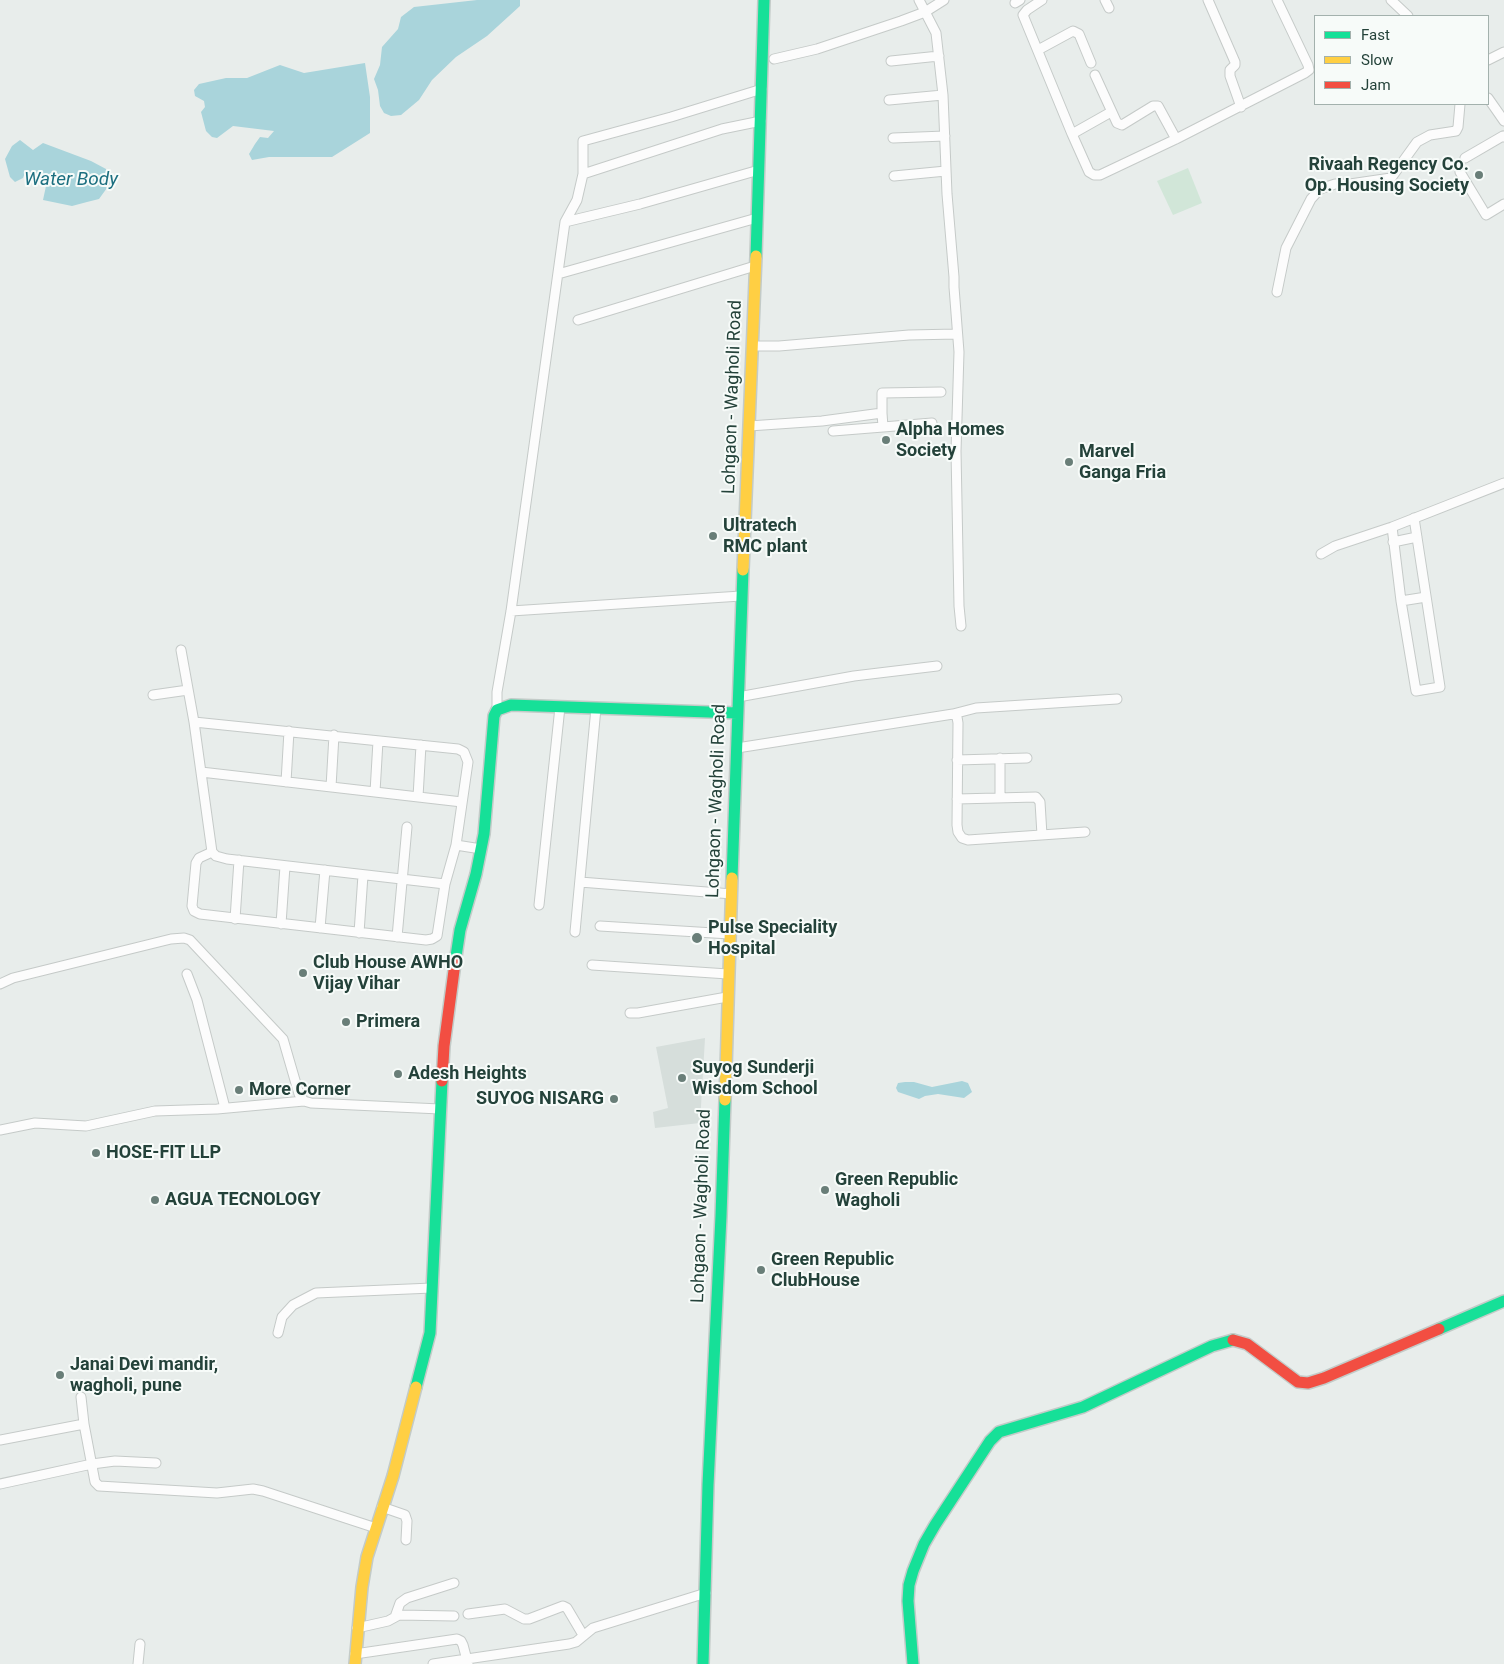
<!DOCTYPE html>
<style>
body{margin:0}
#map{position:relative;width:1504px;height:1664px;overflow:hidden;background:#e8edeb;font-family:Roboto,sans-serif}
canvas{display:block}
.legend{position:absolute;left:1314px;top:15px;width:175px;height:90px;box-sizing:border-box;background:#f7fbf9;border:1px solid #a3b1ad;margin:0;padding:6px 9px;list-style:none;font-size:15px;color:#24423a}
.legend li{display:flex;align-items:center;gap:10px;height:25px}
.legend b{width:25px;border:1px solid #a3b1ad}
</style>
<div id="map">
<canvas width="1504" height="1664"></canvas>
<ul class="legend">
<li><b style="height:6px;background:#16e098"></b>Fast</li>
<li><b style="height:6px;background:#ffcf43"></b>Slow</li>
<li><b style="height:6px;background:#f24e42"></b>Jam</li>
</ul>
</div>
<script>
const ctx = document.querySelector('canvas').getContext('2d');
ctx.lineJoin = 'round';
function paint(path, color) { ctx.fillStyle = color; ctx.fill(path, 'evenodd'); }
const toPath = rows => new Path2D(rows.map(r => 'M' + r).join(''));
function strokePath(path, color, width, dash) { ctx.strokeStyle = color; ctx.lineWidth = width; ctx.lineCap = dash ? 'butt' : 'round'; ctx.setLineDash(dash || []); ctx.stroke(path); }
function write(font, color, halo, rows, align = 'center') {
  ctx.font = font + ' Roboto,sans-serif'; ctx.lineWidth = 4; ctx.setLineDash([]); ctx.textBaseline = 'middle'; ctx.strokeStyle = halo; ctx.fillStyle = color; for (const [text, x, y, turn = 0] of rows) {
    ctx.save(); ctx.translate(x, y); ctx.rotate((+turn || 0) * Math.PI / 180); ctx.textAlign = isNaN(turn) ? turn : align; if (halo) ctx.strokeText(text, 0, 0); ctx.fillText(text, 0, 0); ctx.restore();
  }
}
const built = toPath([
 [705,1038,700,1123,655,1128,653,1112,668,1108,656,1047]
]);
const green = toPath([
 [1188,168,1202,203,1173,215,1157,181]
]);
const water = toPath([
 [477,0,520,0,520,6,487,36,456,57,432,80,419,100,401,115,391,116,384,113,380,106,378,90,374,79,380,65,382,47,398,29,401,17,414,7],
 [365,63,370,97,370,133,332,157,269,157,252,160,249,154,255,144,260,137,268,138,274,131,233,126,217,138,212,137,206,131,201,112,205,107,204,101,195,96,194,90,199,84,226,78,247,78,280,65,304,73],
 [20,140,33,150,43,143,91,161,106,169,112,181,99,199,87,202,72,206,43,200,46,186,35,175,26,170,23,178,15,182,10,177,5,159,12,146],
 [962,1081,968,1083,972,1092,964,1098,938,1094,925,1096,919,1099,898,1092,896,1088,898,1083,905,1082,914,1082,932,1087]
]);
const street = toPath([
 [919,0,936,33,943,95,947,194,954,277,954,287,959,352,956,451,959,606,961,626],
 [1042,0,1027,10,1023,15,1072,134],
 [1105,0,1109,8],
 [1208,0,1235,62,1235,65,1230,70,1230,76,1241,107],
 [1391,0,1408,16],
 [1015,3,1020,0],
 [1038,50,1073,31,1079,34,1091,63],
 [774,59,817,49,901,21,925,12,944,0],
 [1488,60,1504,52],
 [891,61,939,56],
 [1095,75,1117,123,1122,125,1153,106,1158,106,1176,139],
 [1488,98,1504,121],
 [889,100,943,95],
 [1111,112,1072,134,1089,172,1094,175,1100,175,1176,139,1305,73,1309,70,1308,65,1277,0],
 [893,138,945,136],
 [1465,158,1503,136,1504,137],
 [1460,172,1486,215,1504,204],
 [583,174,722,129,761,121],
 [894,176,946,171],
 [565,222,640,204,759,170],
 [558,274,757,218],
 [1277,292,1286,248,1311,199,1320,189,1335,184,1350,184,1391,178,1417,142,1430,135,1456,131,1458,127,1460,104],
 [578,320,755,266],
 [752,346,779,346,909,335,957,334],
 [882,413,882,393,941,392],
 [749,426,822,421,882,413,883,427,932,423],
 [833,431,883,427],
 [1392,527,1401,601,1416,691,1440,687,1414,518],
 [1393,542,1417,537],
 [1321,554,1335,546,1392,527,1504,483],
 [1401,601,1426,597],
 [511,611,741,596],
 [181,650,194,722,212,852,216,856,227,859,445,884],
 [153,695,188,690],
 [738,697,854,676,937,666],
 [497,710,497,692,511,611,565,222,577,200,583,174,583,141,671,117,762,89],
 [953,714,976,708,1117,699],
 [194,722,458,749,464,752,468,762,456,845,445,884,437,936,432,939,426,940,200,914,194,911,192,906,196,863,199,858,212,852],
 [737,748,953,714,957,717,958,723,957,825,958,832,962,838,968,840,1085,832],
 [957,760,1027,758],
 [201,772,462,802],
 [286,782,289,731],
 [331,787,334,735],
 [375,792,378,741],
 [418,797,421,745],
 [1000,797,1000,758],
 [957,799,1036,797,1040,802,1042,835],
 [456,845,481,849],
 [580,882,732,894],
 [539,905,560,707],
 [235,919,239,860],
 [281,924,285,866],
 [600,926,730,934],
 [320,928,325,870],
 [575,932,596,708],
 [359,933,363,875],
 [397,937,407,827],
 [592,965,728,974],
 [187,974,197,1000,225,1108],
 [0,984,13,978,171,939,184,938,190,940,283,1039,299,1094,304,1101],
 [630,1013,638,1013,727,997],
 [0,1130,35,1123,86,1126,155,1111,217,1109,304,1101,311,1103,440,1109],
 [278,1333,282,1317,293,1305,316,1293,432,1288],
 [81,1397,84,1424],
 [0,1440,84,1424,95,1482,99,1486,217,1493,253,1489,263,1491,376,1528],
 [0,1484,92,1464,115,1461,156,1463],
 [382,1507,405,1515,407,1521,406,1540],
 [468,1614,505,1609,524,1619,529,1619,563,1606,567,1608,583,1635],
 [395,1617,400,1603,407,1598,454,1583],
 [357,1628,388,1621,399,1615,454,1616],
 [355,1654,457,1639,461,1641,463,1645,468,1664],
 [138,1664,140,1644],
 [433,1664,569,1644,576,1642,593,1628,706,1593]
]);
const fast = toPath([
 [756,256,764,0],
 [732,878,743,570],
 [455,963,460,930,476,874,484,834,494,716,497,710,511,705,737,713],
 [1439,1329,1504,1301],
 [416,1387,430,1333,442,1081],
 [703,1664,708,1485,721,1216,725,1100],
 [913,1664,908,1601,909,1585,913,1571,924,1544,935,1525,990,1441,999,1432,1083,1407,1212,1346,1233,1340]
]);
const slow = toPath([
 [743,570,756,256],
 [725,1100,732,878],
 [355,1664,362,1587,367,1557,393,1476,416,1387]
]);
const jam = toPath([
 [442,1081,444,1046,455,963],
 [1233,1340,1247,1344,1298,1382,1308,1383,1324,1378,1439,1329]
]);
const markers = [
 [1479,175,5,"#697e78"],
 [886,440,5,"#697e78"],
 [1069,462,5,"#697e78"],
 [713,536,5,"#697e78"],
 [697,938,6,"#697e78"],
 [303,973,5,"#697e78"],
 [346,1022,5,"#697e78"],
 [398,1074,5,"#697e78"],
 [682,1078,5,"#697e78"],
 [239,1090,5,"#697e78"],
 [614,1099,5,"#697e78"],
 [96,1153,5,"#697e78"],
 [825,1190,5,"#697e78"],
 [155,1200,5,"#697e78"],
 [761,1270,5,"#697e78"],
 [60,1375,5,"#697e78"]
];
const poiNames = [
 ["Rivaah Regency Co.",1469,165,"right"],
 ["Op. Housing Society",1469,186,"right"],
 ["Alpha Homes",896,430],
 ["Society",896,451],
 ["Marvel",1079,452],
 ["Ganga Fria",1079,473],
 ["Ultratech",723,526],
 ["RMC plant",723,547],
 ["Pulse Speciality",708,928],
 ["Hospital",708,949],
 ["Club House AWHO",313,963],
 ["Vijay Vihar",313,984],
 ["Primera",356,1022],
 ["Suyog Sunderji",692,1068],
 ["Wisdom School",692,1089],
 ["Adesh Heights",408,1074],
 ["More Corner",249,1090],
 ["SUYOG NISARG",604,1099,"right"],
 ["HOSE-FIT LLP",106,1153],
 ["Green Republic",835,1180],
 ["Wagholi",835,1201],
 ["AGUA TECNOLOGY",165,1200],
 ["Green Republic",771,1260],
 ["ClubHouse",771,1281],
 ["Janai Devi mandir,",70,1365],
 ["wagholi, pune",70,1386]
];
const streetNames = [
 ["Lohgaon - Wagholi Road",733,397,-88],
 ["Lohgaon - Wagholi Road",717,801,-88],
 ["Lohgaon - Wagholi Road",702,1206,-88]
];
const waterNames = [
 ["Water Body",71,180]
];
paint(built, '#d6dedb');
paint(green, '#d1e6d8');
paint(water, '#a9d4db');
strokePath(street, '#c5cac8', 11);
strokePath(fast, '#c3cbc8', 14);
strokePath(slow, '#c3cbc8', 14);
strokePath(jam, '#c3cbc8', 14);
strokePath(street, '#fcfcfc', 9);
strokePath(fast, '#16e098', 11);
strokePath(slow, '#ffcf43', 11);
strokePath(jam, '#f24e42', 11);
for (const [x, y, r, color] of markers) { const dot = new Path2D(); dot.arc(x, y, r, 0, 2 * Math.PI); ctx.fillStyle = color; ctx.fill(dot); strokePath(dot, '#f7fbf9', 2); }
write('bold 18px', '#24423a', '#f7fbf9', poiNames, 'left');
write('18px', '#24423a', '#f7fbf9', streetNames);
write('italic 19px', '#1c6f80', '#f7fbf9', waterNames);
</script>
